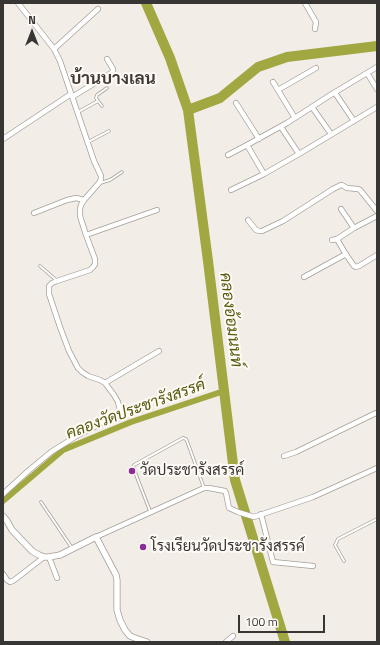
<!DOCTYPE html>
<meta charset="utf-8">
<style>
body{margin:0}
#map{position:relative;width:380px;height:645px;overflow:hidden;background:#f2ede7;font-family:"Titillium Web",sans-serif}
canvas{display:block}
.frame{position:absolute;inset:0;border:4px solid #383634;pointer-events:none}
.north{position:absolute;left:12px;top:12px;width:40px;height:40px;-webkit-text-stroke:3px #fffaf5;paint-order:stroke;rotate:0deg;font-size:11px;font-weight:700;line-height:16px;text-align:center;color:#383634}
.north::after{content:'';display:block;margin:auto;width:14px;height:18px;background:#383634;clip-path:polygon(50% 0,100% 100%,50% 72%,0 100%)}
.scale{position:absolute;left:238px;top:615px;width:87px;height:18px;box-sizing:border-box;border:2px solid #383634;border-top:0;padding-left:5px;font-size:12px;line-height:14px;white-space:nowrap;color:#383634;-webkit-text-stroke:3px #fffaf5;paint-order:stroke}
</style>
<div id="map">
<canvas width="380" height="645"></canvas>
<div class="frame"></div>
<div class="north">N</div>
<div class="scale">100 m</div>
</div>
<script>
const ctx = document.querySelector('canvas').getContext('2d');
ctx.lineJoin = 'round';
const toPath = rows => new Path2D(rows.map(r => 'M' + r).join(''));
function strokePath(path, color, width, dash) { ctx.strokeStyle = color; ctx.lineWidth = width; ctx.lineCap = dash ? 'butt' : 'round'; ctx.setLineDash(dash || []); ctx.stroke(path); }
function write(font, color, halo, rows, align = 'center') {
  ctx.font = font + ' "Titillium Web",Sarabun,sans-serif'; ctx.lineWidth = 4; ctx.setLineDash([]); ctx.textBaseline = 'middle'; ctx.strokeStyle = halo; ctx.fillStyle = color; for (const [text, x, y, turn = 0] of rows) {
    ctx.save(); ctx.translate(x, y); ctx.rotate((+turn || 0) * Math.PI / 180); ctx.textAlign = isNaN(turn) ? turn : align; if (halo) ctx.strokeText(text, 0, 0); ctx.fillText(text, 0, 0); ctx.restore();
  }
}
const canal = toPath([
 [3,501,63,450,131,422,224,391]
]);
const river = toPath([
 [146,3,170,58,188,110,208,261,235,480,285,642],
 [188,110,220,98,258,67,287,57,377,46]
]);
const service = toPath([
 [98,101,96,98,97,95,107,88],
 [78,112,98,101,102,106],
 [88,142,109,131],
 [100,183,110,180,122,172],
 [40,266,56,280],
 [41,502,72,548],
 [150,511,133,467,134,465,183,438,186,439,187,441,204,488],
 [344,561,335,545,338,539,377,519]
]);
const minor = toPath([
 [305,3,316,22,315,29],
 [54,49,98,9],
 [367,73,377,89],
 [273,82,295,118],
 [278,90,316,68],
 [335,93,354,121],
 [72,97,113,72,113,69,107,59],
 [236,103,259,139],
 [312,107,331,134],
 [281,127,299,154],
 [3,139,71,94],
 [247,145,264,174],
 [228,155,247,145,287,123,332,94,377,67],
 [231,190,264,174,299,154,377,107],
 [341,209,354,228],
 [34,213,67,200,76,198,84,200],
 [248,220,256,230,259,231,262,231,283,221,333,189,341,185,342,185,347,188,358,189,360,190,377,211],
 [86,235,157,210],
 [337,239,345,253,354,266,356,267,359,266,377,255],
 [332,240,337,239,354,228,377,216],
 [304,277,346,254],
 [105,383,159,351],
 [284,456,296,452,376,413],
 [3,494,27,472,51,452,78,435,116,416,120,413,120,410,118,402,114,395,105,383,100,380,88,376,82,372,78,368,69,351,60,327,49,294,49,286,52,283,57,281,90,270,93,267,95,264,95,259,86,235,80,216,80,209,81,205,84,200,99,183,101,179,101,176,94,161,60,61,54,49,18,3],
 [261,514,273,562,313,566],
 [96,537,204,488,209,488,225,491,226,493,229,508,238,512,254,517,313,497,377,468],
 [49,557,57,578],
 [3,574,7,580,10,582,13,581,44,557],
 [226,642,233,636]
]);
const tertiary = toPath([
 [3,516,7,521,12,530,32,551,39,555,44,557,49,557,60,555,96,537,116,575,117,580,117,610,120,620,125,630,130,636,135,638,147,642]
]);
const markers = [
 [132,471,4,"#8c2d97"],
 [143,547,4,"#8c2d97"]
];
const poiNames = [
 ["วัดประชารังสรรค์",140,471],
 ["โรงเรียนวัดประชารังสรรค์",151,547]
];
const waterNames = [
 ["คลองอ้อมนนท์",230,320,83],
 ["คลองวัดประชารังสรรค์",136,410,-20]
];
const quarterNames = [
 ["บ้านบางเลน",113,80]
];
strokePath(canal, '#a2a841', 6);
strokePath(river, '#a2a841', 10);
strokePath(service, '#a49f99', 3.5);
strokePath(minor, '#a49f99', 6);
strokePath(tertiary, '#a49f99', 7);
strokePath(service, '#fff', 2);
strokePath(minor, '#fff', 4.5);
strokePath(tertiary, '#fff', 5.5);
for (const [x, y, r, color] of markers) { const dot = new Path2D(); dot.arc(x, y, r, 0, 2 * Math.PI); ctx.fillStyle = color; ctx.fill(dot); strokePath(dot, '#fffaf5', 1.5); }
write('15px', '#383634', '#fffaf5', poiNames, 'left');
write('italic 16px', '#585b0f', '#fffaf5', waterNames);
write('bold 17px', '#3f3a36', '#fffaf5', quarterNames);
</script>
